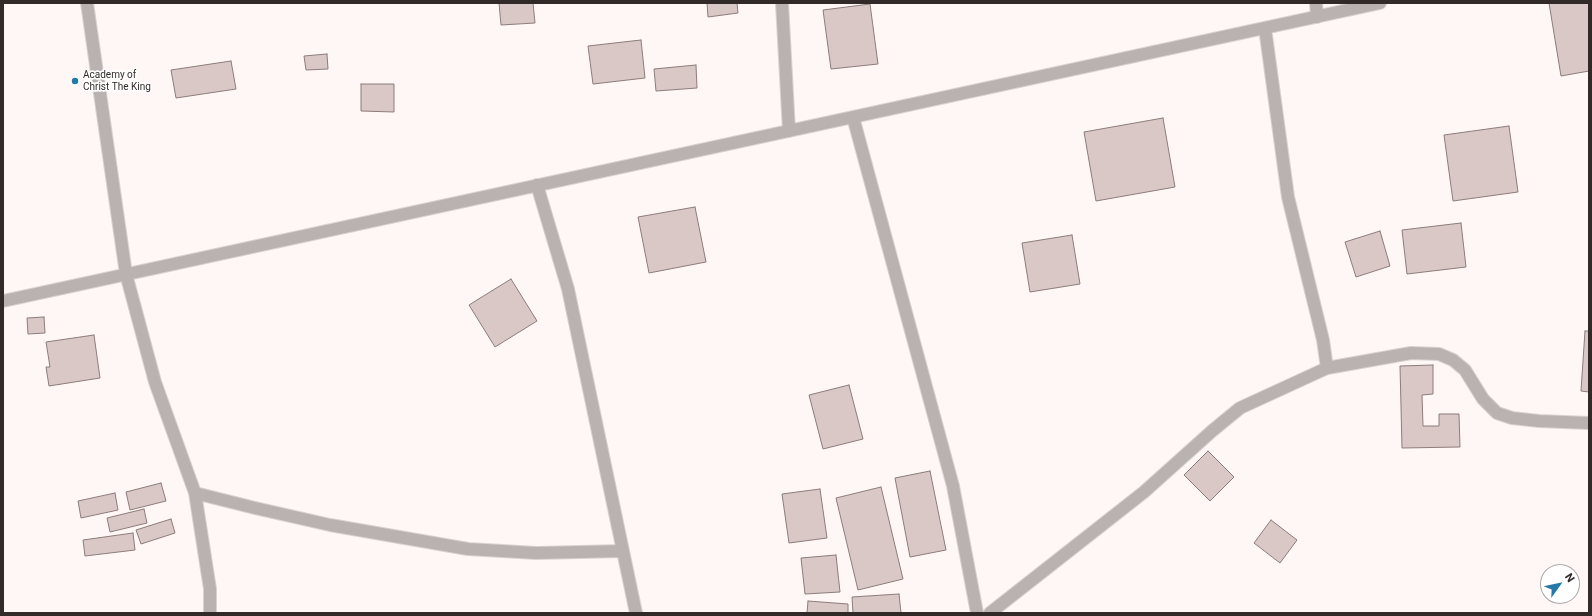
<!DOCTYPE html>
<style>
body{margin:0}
#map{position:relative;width:1592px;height:616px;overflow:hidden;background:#fef7f5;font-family:Roboto,sans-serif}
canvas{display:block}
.frame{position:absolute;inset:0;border:4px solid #312a29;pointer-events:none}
.north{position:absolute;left:1540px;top:564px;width:40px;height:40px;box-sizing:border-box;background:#fff;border:1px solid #adaaa9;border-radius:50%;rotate:57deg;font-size:11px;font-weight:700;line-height:16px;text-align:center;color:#312a29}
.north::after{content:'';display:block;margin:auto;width:14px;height:18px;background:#237aa9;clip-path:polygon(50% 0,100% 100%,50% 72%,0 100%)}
</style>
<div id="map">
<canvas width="1592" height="616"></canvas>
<div class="frame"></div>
<div class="north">N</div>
</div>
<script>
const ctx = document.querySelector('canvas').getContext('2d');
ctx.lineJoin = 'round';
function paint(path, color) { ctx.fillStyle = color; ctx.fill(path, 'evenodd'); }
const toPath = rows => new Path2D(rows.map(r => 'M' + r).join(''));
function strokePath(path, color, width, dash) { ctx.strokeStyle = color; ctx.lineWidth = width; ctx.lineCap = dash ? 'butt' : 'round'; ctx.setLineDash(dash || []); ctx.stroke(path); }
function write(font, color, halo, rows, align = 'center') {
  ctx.font = font + ' Roboto,sans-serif'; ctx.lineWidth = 3.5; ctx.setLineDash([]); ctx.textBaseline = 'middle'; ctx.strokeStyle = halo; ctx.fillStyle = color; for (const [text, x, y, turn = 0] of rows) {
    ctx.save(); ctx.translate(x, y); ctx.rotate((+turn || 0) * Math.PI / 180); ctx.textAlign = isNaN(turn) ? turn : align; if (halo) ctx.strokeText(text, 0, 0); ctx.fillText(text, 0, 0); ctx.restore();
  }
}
const building = toPath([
 [499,3,533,3,535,23,501,25,499,3],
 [707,3,737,3,738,13,708,17,707,3],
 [1549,3,1589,3,1589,71,1561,76,1549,3],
 [870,4,878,64,831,69,823,10,870,4],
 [641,40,645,78,593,84,588,46,641,40],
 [327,54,328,69,306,70,304,56,327,54],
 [231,61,236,89,176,98,171,70,231,61],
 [696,65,697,88,656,91,654,69,696,65],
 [361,84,394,84,394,112,361,111,361,84],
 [1163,118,1175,187,1096,201,1084,132,1163,118],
 [1509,126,1518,192,1453,201,1444,135,1509,126],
 [695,207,706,262,649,273,638,217,695,207],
 [1461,223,1466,267,1407,274,1402,230,1461,223],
 [1380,231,1390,266,1356,277,1345,242,1380,231],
 [1072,235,1080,284,1030,292,1022,243,1072,235],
 [511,279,537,321,495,347,469,305,511,279],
 [44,317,45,333,28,334,27,318,44,317],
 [1585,331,1589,331,1589,392,1581,391,1585,331],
 [94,335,100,378,49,386,46,367,50,367,46,342,94,335],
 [1433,365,1433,394,1422,395,1423,426,1439,426,1439,414,1459,414,1460,447,1402,448,1400,366,1433,365],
 [849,385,863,439,823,449,809,395,849,385],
 [1208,451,1234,477,1210,501,1184,475,1208,451],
 [930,471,946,550,910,557,895,478,930,471],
 [161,483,166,501,130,510,126,492,161,483],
 [881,487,903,579,858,590,836,498,881,487],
 [820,489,827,538,789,543,782,494,820,489],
 [115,493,118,510,81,518,78,501,115,493],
 [144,509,147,523,110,532,107,518,144,509],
 [171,519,175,533,141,544,136,530,171,519],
 [1271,520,1297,540,1280,563,1254,543,1271,520],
 [133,533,135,550,85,556,83,540,133,533],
 [836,555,840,592,805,594,801,558,836,555],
 [899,594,901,613,853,613,852,597,899,594],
 [808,601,848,604,848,613,807,613,808,601]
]);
const street = toPath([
 [87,3,126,274,155,382,195,493,210,589,210,613],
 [782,3,789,131],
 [1316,3,1317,17],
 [1265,28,1288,197,1323,340,1327,368],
 [853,117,953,486,977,613],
 [537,185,568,289,636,613],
 [3,301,1380,3],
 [195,493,255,508,330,525,468,549,536,553,623,551],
 [990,613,1144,492,1212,431,1240,408,1327,368,1411,353,1439,354,1453,360,1465,370,1483,399,1497,413,1512,418,1539,421,1589,423]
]);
const markers = [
 [75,81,4,"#237aa9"]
];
const poiNames = [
 ["Academy of",83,75],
 ["Christ The King",83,87]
];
paint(building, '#d9c8c5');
strokePath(building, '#8c7c7a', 1);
strokePath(street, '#d9d2d0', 14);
strokePath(street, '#b9b2b0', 12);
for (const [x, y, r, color] of markers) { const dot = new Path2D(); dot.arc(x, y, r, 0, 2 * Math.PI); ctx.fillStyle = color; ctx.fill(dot); strokePath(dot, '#fff', 1.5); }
write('10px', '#312a29', '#fff', poiNames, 'left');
</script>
